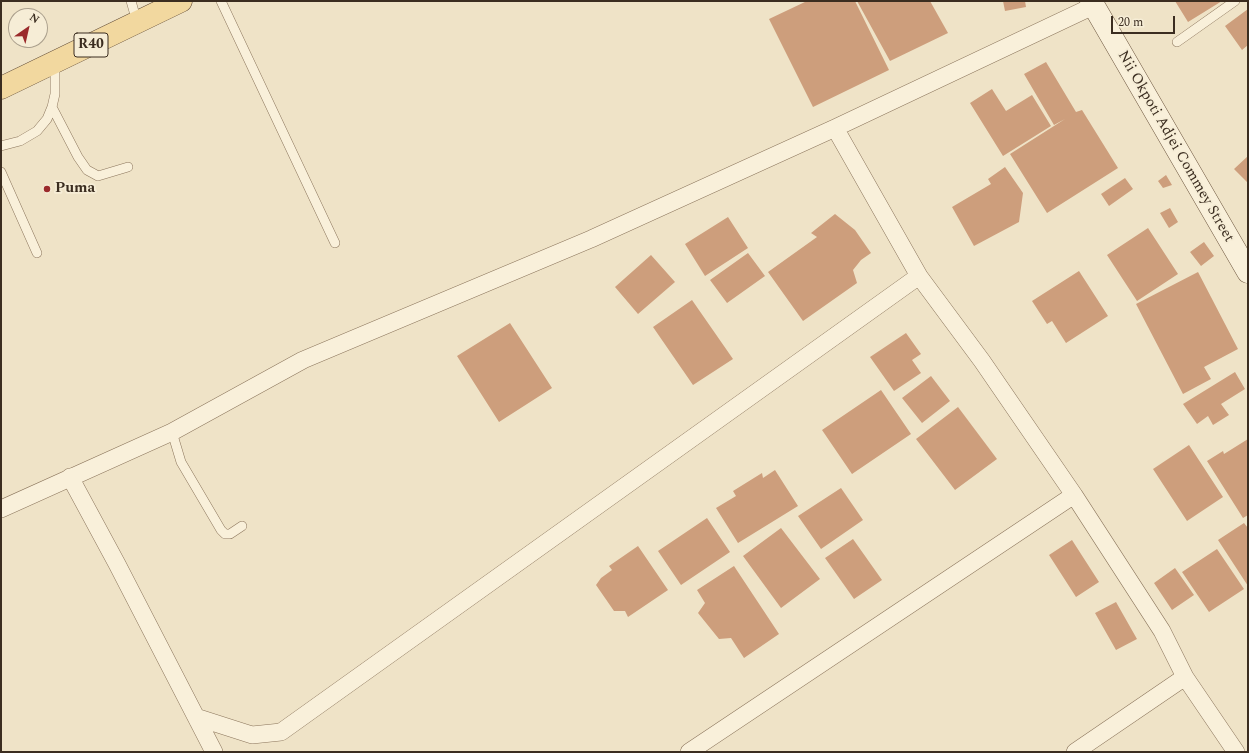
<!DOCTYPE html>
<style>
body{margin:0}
#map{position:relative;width:1249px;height:753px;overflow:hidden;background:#efe3c7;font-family:Spectral,serif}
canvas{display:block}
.frame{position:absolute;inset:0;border:2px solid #3b2d20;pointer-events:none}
.north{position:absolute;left:8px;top:8px;width:40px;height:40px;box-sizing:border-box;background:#f6edd6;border:1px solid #aba08d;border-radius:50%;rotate:34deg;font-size:11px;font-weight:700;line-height:16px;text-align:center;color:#3b2d20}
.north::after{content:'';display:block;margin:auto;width:14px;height:18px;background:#9b2b2c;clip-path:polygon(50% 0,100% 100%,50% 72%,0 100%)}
.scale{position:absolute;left:1111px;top:16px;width:64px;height:18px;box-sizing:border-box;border:2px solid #3b2d20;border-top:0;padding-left:5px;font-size:12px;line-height:14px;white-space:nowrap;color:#3b2d20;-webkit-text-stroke:3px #f6edd6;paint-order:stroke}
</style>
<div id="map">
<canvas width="1249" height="753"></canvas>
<div class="frame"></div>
<div class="north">N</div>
<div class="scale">20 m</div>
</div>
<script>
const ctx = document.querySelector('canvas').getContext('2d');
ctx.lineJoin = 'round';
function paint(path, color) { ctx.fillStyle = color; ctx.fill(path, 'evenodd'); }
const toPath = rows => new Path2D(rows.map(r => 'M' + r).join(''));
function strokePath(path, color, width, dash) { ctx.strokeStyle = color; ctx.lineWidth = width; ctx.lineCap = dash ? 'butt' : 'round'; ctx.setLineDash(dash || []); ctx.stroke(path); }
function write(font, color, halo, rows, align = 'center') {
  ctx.font = font + ' Spectral,serif'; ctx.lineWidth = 3.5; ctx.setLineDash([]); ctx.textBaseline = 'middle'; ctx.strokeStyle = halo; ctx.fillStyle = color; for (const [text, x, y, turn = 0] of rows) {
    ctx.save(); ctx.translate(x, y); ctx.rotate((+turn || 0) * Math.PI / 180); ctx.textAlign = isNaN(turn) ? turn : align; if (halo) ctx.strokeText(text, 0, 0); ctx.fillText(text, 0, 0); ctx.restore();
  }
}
const building = toPath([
 [807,1,855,1,889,70,813,107,769,19],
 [857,1,930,1,948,33,890,61],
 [1003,1,1025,1,1026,7,1005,11],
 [1175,1,1222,1,1188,22],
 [1248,9,1248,45,1242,50,1225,26],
 [1046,62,1076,112,1082,110,1118,168,1047,213,1010,154,1065,119,1054,125,1024,74],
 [992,89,1006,111,1032,95,1051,126,1003,156,970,103],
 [1248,156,1248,183,1234,169],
 [1005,167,1023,193,1019,222,974,246,952,207,991,184,988,179],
 [1166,175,1172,185,1163,188,1158,181],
 [1125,178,1133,189,1109,206,1101,194],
 [1170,208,1178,222,1169,228,1160,213],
 [835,214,855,230,871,253,861,260,853,270,857,283,803,321,768,272,817,237,811,233],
 [728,217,748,248,705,276,685,244],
 [1148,228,1178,274,1137,301,1107,255],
 [1204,242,1214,256,1201,266,1190,252],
 [748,253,765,276,727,303,710,280],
 [651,255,675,282,638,314,615,287],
 [1079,271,1108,316,1066,343,1052,321,1047,324,1032,301],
 [1198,272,1238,349,1204,367,1211,379,1183,394,1136,304],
 [692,300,733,359,693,385,653,327],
 [510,323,552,388,499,422,457,356],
 [906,333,921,354,912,360,921,373,894,391,870,357],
 [1235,372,1245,389,1221,404,1229,415,1213,425,1208,416,1197,424,1183,404],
 [931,376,950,401,922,423,902,398],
 [881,390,911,434,852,474,822,430],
 [958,407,997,459,955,490,916,439],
 [1248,439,1248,515,1243,518,1207,461,1223,451,1224,454],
 [1189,445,1223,497,1187,521,1153,469],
 [775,470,798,506,738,543,716,508,736,496,733,491,762,473,763,478],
 [841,488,863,520,821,549,798,516],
 [707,518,730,552,681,585,658,551],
 [1244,523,1248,528,1248,586,1218,540],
 [781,528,820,579,781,608,743,556],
 [853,539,882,580,854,599,825,558],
 [1072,540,1099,582,1076,597,1049,555],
 [638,546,668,590,628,617,625,611,614,611,596,585,601,578,612,570,609,566],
 [1217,549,1244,589,1209,612,1182,572],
 [734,566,779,634,744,658,731,638,719,639,698,613,705,603,697,590],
 [1175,568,1194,595,1172,610,1154,583],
 [1116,602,1137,639,1116,650,1095,613]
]);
const lane = toPath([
 [131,1,137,22],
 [221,1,335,243],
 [1177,42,1235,1],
 [52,107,78,157,87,170,98,176,128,167],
 [1,146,20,141,37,131,47,119,52,107,55,94,55,63],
 [1,172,37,253],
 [172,432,181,462,221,530,225,534,230,534,242,526]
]);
const street = toPath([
 [835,128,919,276,982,361,1074,495,1162,631,1185,677,1236,752],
 [70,477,117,564,214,752],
 [1,509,172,432,303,360,591,239,835,128,1093,6],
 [196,717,252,735,281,732,919,276],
 [689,752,1074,495],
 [1075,752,1185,677]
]);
const secondary = toPath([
 [1091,1,1248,272]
]);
const primary = toPath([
 [1,88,181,1]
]);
const markers = [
 [47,189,4,"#9b2b2c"]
];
const shields = [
 [91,45,34]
];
const shieldNames = [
 ["R40",91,45]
];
const streetNames = [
 ["Nii Okpoti Adjei Commey Street",1175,147,60]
];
const poiNames = [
 ["Puma",55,189]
];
paint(building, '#cd9e7c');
strokePath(lane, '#8b755c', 10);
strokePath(street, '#8b755c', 18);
strokePath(secondary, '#6d563f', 23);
strokePath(primary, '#594330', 23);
strokePath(lane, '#f9f0da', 9);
strokePath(street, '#f9f0da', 17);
strokePath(secondary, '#f9f0da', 22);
strokePath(primary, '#f2d89f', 22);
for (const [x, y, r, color] of markers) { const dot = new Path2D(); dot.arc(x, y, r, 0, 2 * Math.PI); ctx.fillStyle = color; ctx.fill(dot); strokePath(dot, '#f6edd6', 1.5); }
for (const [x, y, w] of shields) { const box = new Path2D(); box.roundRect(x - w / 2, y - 12, w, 24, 3); ctx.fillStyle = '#f6edd6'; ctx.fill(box); strokePath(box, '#3b2d20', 1); }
write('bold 14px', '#3b2d20', null, shieldNames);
write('15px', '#3b2d20', '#f6edd6', streetNames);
write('bold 15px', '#3b2d20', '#f6edd6', poiNames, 'left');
</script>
